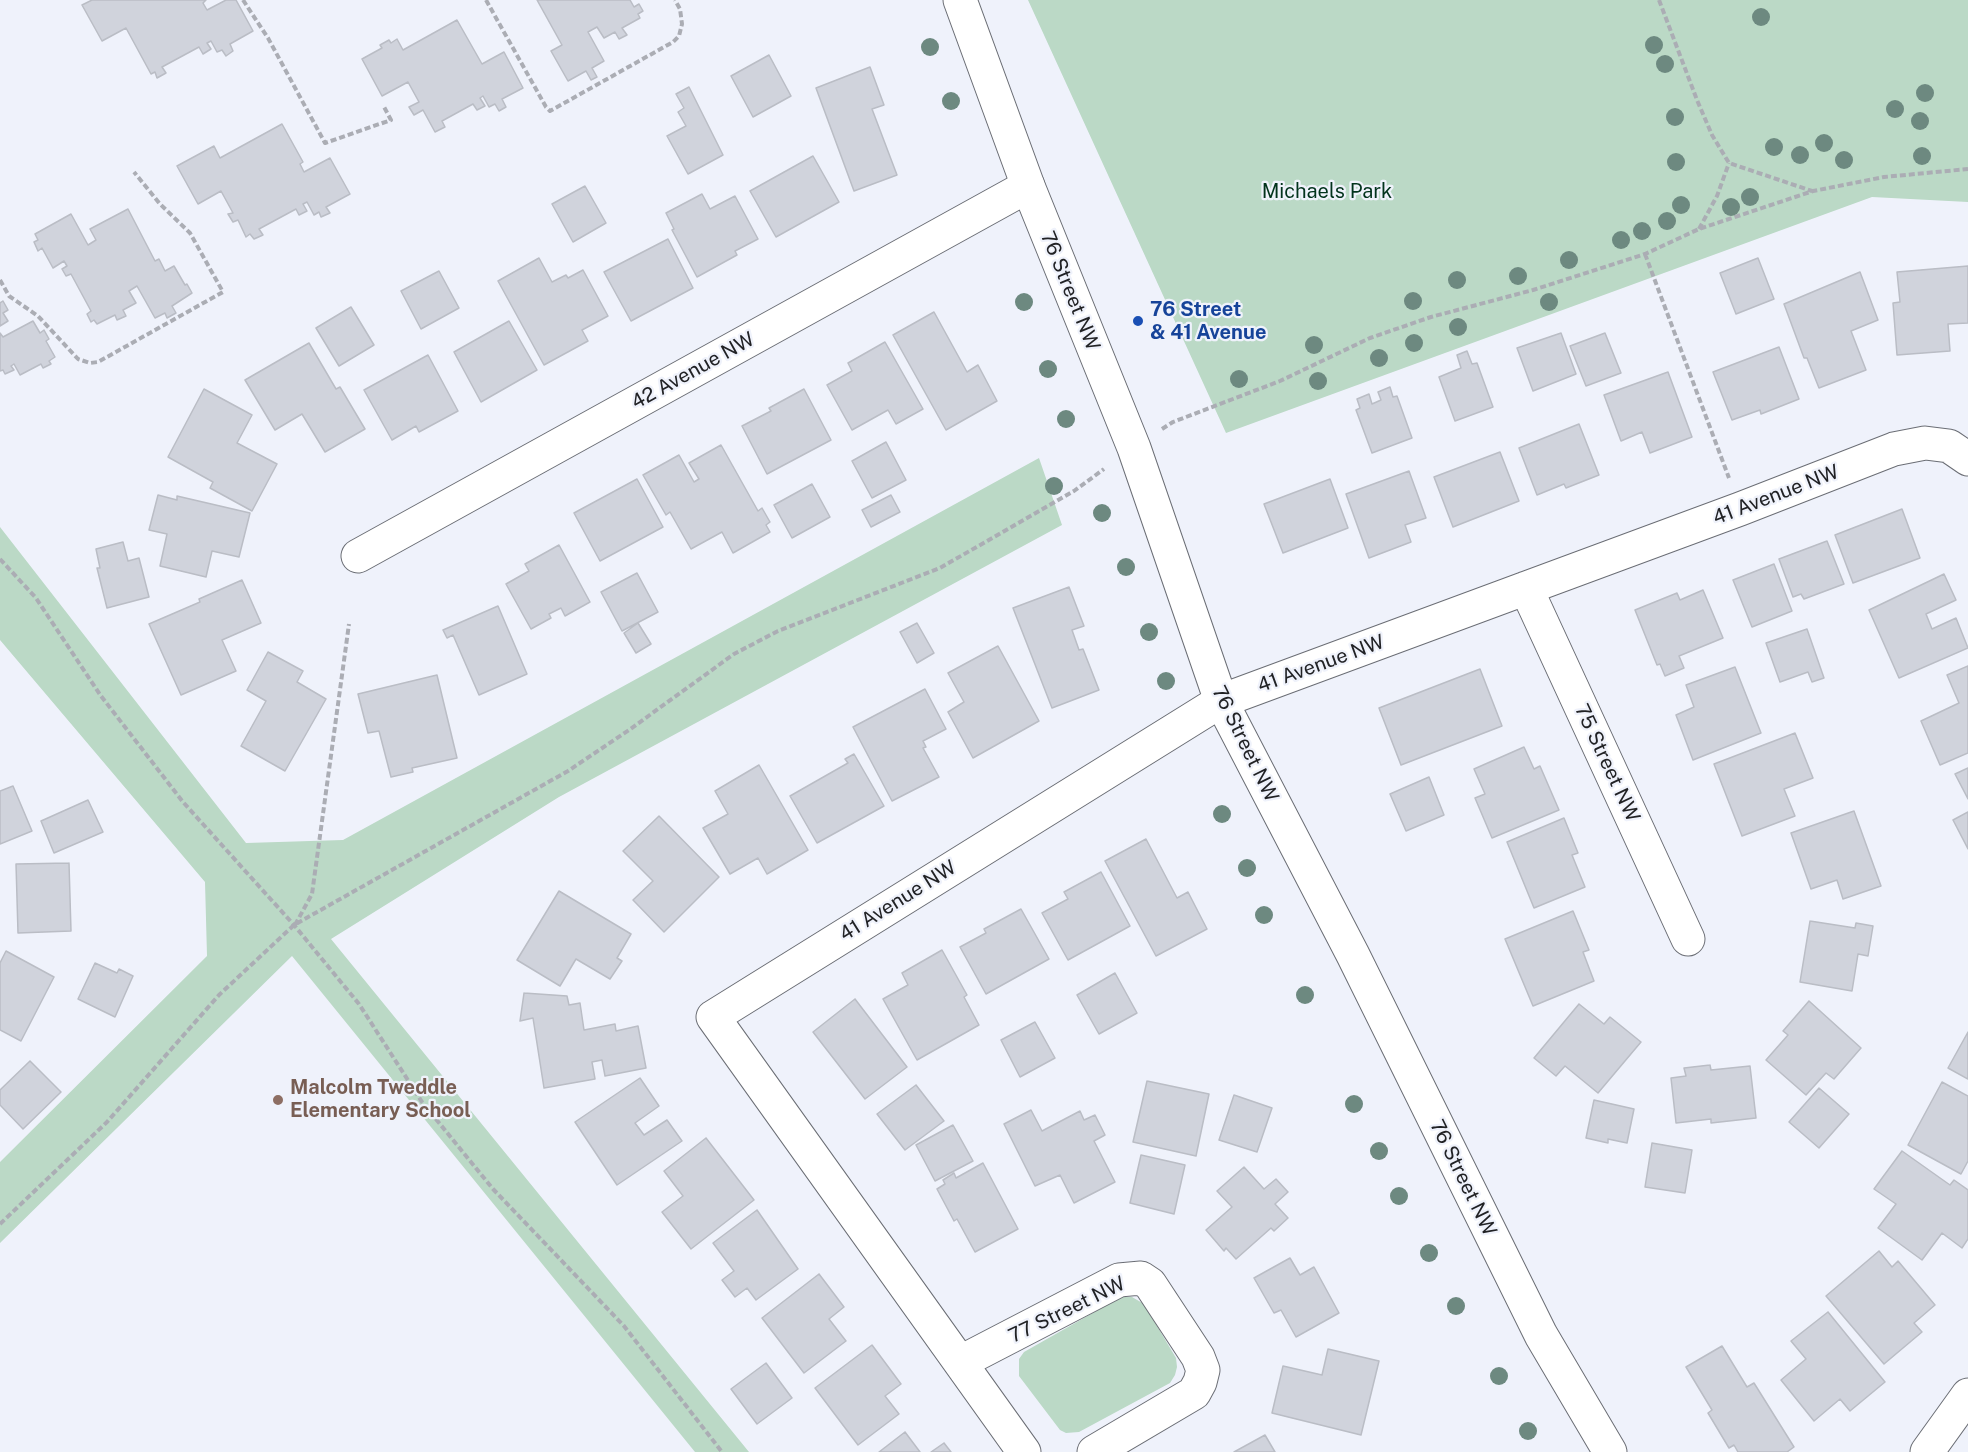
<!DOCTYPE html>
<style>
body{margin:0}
canvas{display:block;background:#eff2fb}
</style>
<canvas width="1968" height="1452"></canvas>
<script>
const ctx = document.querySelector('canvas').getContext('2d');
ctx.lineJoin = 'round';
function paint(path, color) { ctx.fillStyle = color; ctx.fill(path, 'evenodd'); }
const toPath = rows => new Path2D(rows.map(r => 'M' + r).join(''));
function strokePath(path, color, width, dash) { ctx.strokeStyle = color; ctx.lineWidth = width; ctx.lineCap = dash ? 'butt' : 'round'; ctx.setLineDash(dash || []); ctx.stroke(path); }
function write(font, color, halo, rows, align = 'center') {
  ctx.font = font + ' "Public Sans",sans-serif'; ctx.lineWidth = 4.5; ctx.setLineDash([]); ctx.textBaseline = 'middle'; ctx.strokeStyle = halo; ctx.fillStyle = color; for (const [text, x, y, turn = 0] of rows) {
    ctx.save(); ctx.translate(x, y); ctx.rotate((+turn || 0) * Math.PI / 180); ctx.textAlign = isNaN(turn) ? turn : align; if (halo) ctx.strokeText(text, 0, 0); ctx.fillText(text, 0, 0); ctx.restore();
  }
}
const green = toPath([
 [1028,0,1968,0,1968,202,1872,197,1226,433],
 [1039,458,1062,525,559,797,331,939,749,1452,695,1452,292,956,0,1243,0,1162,207,956,205,882,0,640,0,527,246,843,343,840],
 [1121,1297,1132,1297,1144,1304,1176,1358,1177,1367,1175,1375,1170,1383,1079,1432,1066,1433,1060,1430,1019,1376,1019,1359,1024,1352]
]);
const building = toPath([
 [92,0,206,0,203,3,207,10,226,0,236,0,253,31,230,44,233,51,226,56,222,50,217,52,211,41,207,43,211,49,203,54,199,47,162,67,166,73,157,78,155,72,151,74,126,28,102,41,82,5,92,0],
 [537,0,630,0,634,7,639,4,643,11,638,14,640,18,622,28,627,35,619,39,615,32,604,38,597,27,588,32,604,61,592,68,597,77,591,80,586,71,568,81,551,51,562,45,537,0],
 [457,20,482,64,504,52,523,88,502,99,506,107,499,111,495,104,489,107,483,96,480,98,485,106,477,110,473,104,442,121,445,127,435,132,423,110,414,115,409,107,419,102,408,82,382,96,362,59,382,48,380,45,389,40,391,43,397,39,403,50,457,20],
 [769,55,791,96,753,117,731,76,769,55],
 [870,67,884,105,872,109,897,175,854,191,816,88,870,67],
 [689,87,723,155,688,174,667,136,686,126,678,112,684,108,676,94,689,87],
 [282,124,303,162,300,164,304,172,330,158,350,194,326,207,330,213,321,217,319,212,314,215,307,202,303,204,307,211,299,215,296,209,259,229,263,235,254,239,250,234,246,237,238,220,233,222,228,214,233,213,221,191,198,204,177,166,214,146,220,158,282,124],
 [813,156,839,202,776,237,750,191,813,156],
 [585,186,606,223,573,242,552,204,585,186],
 [702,194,710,209,735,196,758,239,735,251,737,255,697,277,672,230,674,229,666,213,702,194],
 [128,209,155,261,159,259,165,271,174,266,185,285,187,284,192,293,172,306,176,313,167,318,165,313,155,318,137,286,129,291,136,303,123,310,126,316,117,320,115,315,97,324,94,320,91,322,87,314,91,311,71,274,66,276,62,269,67,266,64,261,53,268,42,248,38,251,34,242,38,240,35,234,71,214,88,245,96,240,90,229,128,209],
 [668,239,693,288,631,321,604,272,668,239],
 [539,258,552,282,566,275,568,278,583,270,608,316,582,330,588,341,544,365,498,281,539,258],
 [1758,258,1774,299,1736,314,1720,273,1758,258],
 [1968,266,1968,323,1948,324,1950,351,1897,355,1893,303,1900,302,1897,272,1968,266],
 [439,271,459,308,421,329,401,291,439,271],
 [1860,272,1878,320,1851,331,1866,370,1819,388,1807,358,1804,358,1784,304,1860,272],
 [3,301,8,310,3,313,8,321,0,326,0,303,3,301],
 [351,307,374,345,339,366,316,328,351,307],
 [934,312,967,372,978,365,997,401,946,430,893,335,934,312],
 [33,321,40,333,44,330,49,339,46,341,55,357,49,361,51,364,43,368,41,364,20,375,14,364,11,366,14,370,5,374,3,370,0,371,0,333,3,337,33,321],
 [509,321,537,370,481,402,454,352,509,321],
 [1561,333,1576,374,1533,391,1517,348,1561,333],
 [1605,333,1621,373,1586,386,1570,346,1605,333],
 [885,342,923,409,896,424,888,410,852,430,827,385,852,371,848,363,885,342],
 [309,343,336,389,340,387,365,429,325,452,302,414,275,430,245,380,309,343],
 [1779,347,1799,399,1761,414,1760,410,1732,420,1713,372,1779,347],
 [1467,351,1472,364,1477,363,1493,407,1455,421,1439,377,1461,368,1457,355,1467,351],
 [428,355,458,411,419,432,416,426,392,440,364,390,428,355],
 [1668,372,1692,437,1650,453,1642,432,1621,441,1604,395,1668,372],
 [1390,387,1393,397,1397,396,1412,438,1372,453,1356,410,1360,408,1357,399,1369,394,1372,404,1381,400,1378,392,1390,387],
 [204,389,252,415,237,443,277,464,252,511,210,488,213,482,168,457,204,389],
 [804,389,831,440,767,474,742,426,771,411,769,408,804,389],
 [1579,424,1599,475,1566,488,1564,484,1537,495,1519,448,1579,424],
 [886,442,906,480,872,498,852,461,886,442],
 [721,445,758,511,762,508,770,522,766,525,770,532,733,553,722,532,691,549,670,512,666,515,643,475,679,455,694,482,699,479,689,463,721,445],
 [1500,452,1519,501,1453,527,1434,477,1500,452],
 [1409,471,1426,518,1405,525,1411,542,1369,558,1346,494,1409,471],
 [637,479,663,527,600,561,574,513,637,479],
 [1330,479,1348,528,1283,553,1264,504,1330,479],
 [812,484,830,517,792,538,774,505,812,484],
 [158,495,177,500,177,496,250,513,239,557,212,551,206,577,160,566,167,534,149,530,158,495],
 [891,495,900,512,871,527,862,510,891,495],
 [1902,509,1920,558,1853,583,1835,535,1902,509],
 [1827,541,1844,584,1804,599,1801,594,1793,597,1779,559,1827,541],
 [123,542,128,561,139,558,149,597,107,608,97,568,100,568,96,549,123,542],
 [559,545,590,602,565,616,561,608,549,614,551,618,531,629,506,584,529,571,525,564,559,545],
 [1774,564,1792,611,1752,627,1733,580,1774,564],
 [637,573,658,612,622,631,601,592,637,573],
 [1944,574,1956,600,1926,614,1932,629,1956,618,1968,648,1899,678,1869,610,1944,574],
 [242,580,261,623,222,640,236,671,181,695,149,624,200,602,199,599,242,580],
 [1069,587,1084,626,1072,630,1079,650,1083,649,1099,690,1052,708,1013,608,1069,587],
 [1703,590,1723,638,1679,656,1684,668,1665,676,1660,664,1657,665,1635,610,1677,593,1680,600,1703,590],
 [498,606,527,674,479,695,453,635,447,638,443,630,498,606],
 [638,623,651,644,636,653,624,633,638,623],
 [917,623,934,653,917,663,900,632,917,623],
 [1807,629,1824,678,1812,682,1808,672,1780,682,1766,643,1807,629],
 [998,646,1039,721,973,758,948,712,964,702,948,673,998,646],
 [268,652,303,671,297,682,326,699,285,771,241,746,266,701,247,690,268,652],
 [1968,666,1968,753,1940,765,1921,721,1959,703,1947,675,1968,666],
 [1735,667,1761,733,1693,760,1676,715,1694,707,1686,685,1735,667],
 [1480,669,1502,726,1401,765,1379,708,1480,669],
 [437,675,457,758,412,768,413,772,391,777,379,731,368,733,358,694,437,675],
 [925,689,946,729,923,741,926,747,923,748,939,777,892,801,853,727,925,689],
 [1795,733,1813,778,1784,789,1795,816,1742,836,1714,764,1795,733],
 [1524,747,1534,769,1540,766,1559,810,1492,838,1475,798,1485,794,1474,769,1524,747],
 [854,754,884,806,817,843,790,796,848,763,845,759,854,754],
 [759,765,808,850,767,874,758,858,730,874,703,828,728,814,715,791,759,765],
 [1968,768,1968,799,1955,774,1968,768],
 [1429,777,1444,815,1406,831,1390,794,1429,777],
 [13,786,32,831,0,844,0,791,13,786],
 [88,800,103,832,54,853,41,821,88,800],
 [1854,811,1881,886,1843,899,1837,880,1811,889,1791,833,1854,811],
 [1968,812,1968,849,1953,820,1968,812],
 [659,816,719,877,664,932,633,900,653,881,623,851,659,816],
 [1564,818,1578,853,1572,855,1585,887,1534,908,1507,842,1564,818],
 [1146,839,1177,898,1188,892,1207,929,1156,956,1105,861,1146,839],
 [69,863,71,931,18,933,16,864,69,863],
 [1101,872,1130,926,1068,960,1042,913,1068,899,1064,892,1101,872],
 [559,891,631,934,617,958,622,961,610,979,576,959,560,986,517,960,559,891],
 [1021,909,1049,959,986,994,960,947,986,933,984,929,1021,909],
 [1573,911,1589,950,1583,952,1594,981,1533,1006,1505,939,1573,911],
 [1810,921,1855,928,1856,923,1873,926,1868,956,1858,954,1852,991,1800,982,1810,921],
 [942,950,967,995,964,997,979,1025,917,1060,883,999,908,985,902,973,942,950],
 [6,951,54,977,21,1041,0,1030,0,963,6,951],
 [95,963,117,973,119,969,133,976,115,1017,78,999,95,963],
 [1115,973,1137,1013,1099,1034,1077,995,1115,973],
 [524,993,567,996,569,1005,580,1003,584,1030,615,1024,616,1031,638,1026,646,1068,605,1076,602,1060,592,1062,595,1079,544,1088,533,1018,520,1021,524,993],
 [855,999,907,1067,865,1099,813,1032,855,999],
 [1809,1001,1861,1048,1834,1079,1826,1073,1806,1095,1766,1060,1788,1035,1783,1031,1809,1001],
 [1579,1004,1604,1024,1610,1017,1641,1042,1598,1093,1565,1066,1556,1076,1534,1058,1579,1004],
 [1035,1022,1055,1058,1020,1077,1001,1040,1035,1022],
 [1968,1032,1968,1079,1948,1068,1968,1032],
 [30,1061,61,1092,23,1129,0,1105,0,1090,30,1061],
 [1710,1065,1711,1070,1750,1066,1756,1118,1711,1123,1711,1119,1676,1123,1671,1078,1686,1076,1684,1068,1710,1065],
 [640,1078,659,1106,635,1123,644,1135,667,1120,682,1141,617,1185,575,1122,640,1078],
 [1147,1081,1209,1094,1196,1156,1133,1142,1147,1081],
 [1942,1082,1968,1096,1968,1161,1961,1174,1908,1145,1942,1082],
 [916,1085,944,1121,905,1150,877,1114,916,1085],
 [1819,1088,1849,1114,1819,1148,1789,1122,1819,1088],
 [1234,1095,1272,1108,1257,1152,1219,1140,1234,1095],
 [1594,1100,1634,1109,1627,1143,1608,1139,1608,1143,1586,1138,1594,1100],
 [1031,1110,1042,1131,1080,1111,1084,1120,1095,1115,1105,1135,1094,1141,1115,1182,1074,1203,1060,1175,1035,1186,1004,1124,1031,1110],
 [953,1125,973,1161,935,1181,916,1145,953,1125],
 [706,1138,754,1200,691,1249,662,1212,683,1196,664,1171,706,1138],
 [1652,1143,1692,1150,1685,1193,1645,1187,1652,1143],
 [1902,1151,1950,1185,1954,1180,1968,1190,1968,1239,1962,1248,1942,1233,1922,1260,1878,1228,1896,1204,1874,1189,1902,1151],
 [1141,1155,1185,1165,1174,1214,1130,1203,1141,1155],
 [983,1163,1018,1229,975,1252,957,1219,954,1221,937,1189,945,1184,943,1180,954,1173,956,1178,983,1163],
 [1244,1167,1264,1189,1276,1179,1288,1192,1275,1204,1288,1218,1274,1231,1271,1228,1236,1259,1226,1248,1224,1251,1206,1230,1232,1207,1217,1191,1244,1167],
 [757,1210,798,1269,756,1300,747,1288,735,1297,722,1280,734,1271,713,1243,757,1210],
 [1879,1251,1892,1267,1898,1261,1935,1305,1914,1323,1922,1332,1884,1364,1826,1296,1879,1251],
 [1290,1258,1300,1275,1314,1267,1339,1313,1296,1337,1281,1310,1274,1313,1254,1278,1290,1258],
 [819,1274,844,1307,829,1319,846,1341,804,1373,762,1318,819,1274],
 [1828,1312,1885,1382,1850,1411,1840,1399,1814,1421,1781,1380,1806,1359,1791,1341,1828,1312],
 [872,1345,901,1384,885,1396,899,1414,858,1445,815,1388,872,1345],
 [1722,1346,1747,1387,1754,1383,1794,1447,1787,1452,1738,1452,1734,1445,1729,1448,1708,1413,1712,1410,1686,1367,1722,1346],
 [1328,1349,1379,1361,1361,1435,1272,1413,1283,1366,1322,1375,1328,1349],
 [766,1363,792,1398,757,1424,731,1389,766,1363],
 [905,1432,920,1452,879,1452,905,1432],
 [1265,1435,1275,1452,1234,1452,1265,1435],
 [944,1443,951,1452,931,1452,944,1443]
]);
const path = toPath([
 [243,0,268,38,325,143,391,120,383,105],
 [486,0,546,107,550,111,673,42,679,36,682,24,680,9,675,0],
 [1659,0,1697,100,1712,135,1729,163,1812,191],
 [1699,229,1717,196,1729,163],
 [1645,254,1729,478],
 [0,280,9,296,38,316,78,359,90,363,98,362,223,292,190,233,160,204,134,172],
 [1162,429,1173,422,1280,381,1370,338,1431,317,1533,290,1645,254,1699,229,1813,191,1884,177,1968,169],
 [0,559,36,598,101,696,183,802,294,925,359,1004,422,1102,493,1189,624,1326,722,1452],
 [295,925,312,894,349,624],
 [0,1224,107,1122,219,995,294,925,568,771,629,730,734,654,778,631,940,568,1074,491,1104,469]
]);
const minor = toPath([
 [358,556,1028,186],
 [1526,588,1688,939],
 [961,1362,1119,1280,1141,1278,1150,1284,1198,1357,1203,1370,1200,1382,1194,1393,1094,1452],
 [1024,1452,713,1017,1221,701,1740,509,1894,449,1925,443,1949,446,1968,459],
 [1927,1452,1968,1395]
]);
const tertiary = toPath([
 [960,0,1028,186,1134,448,1221,701,1353,955,1541,1335,1610,1452]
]);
const trees = [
 [1761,17],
 [1654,45],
 [930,47],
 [1665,64],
 [1925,93],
 [951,101],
 [1895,109],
 [1675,117],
 [1920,121],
 [1824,143],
 [1774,147],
 [1800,155],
 [1922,156],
 [1844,160],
 [1676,162],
 [1750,197],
 [1681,205],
 [1731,207],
 [1667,221],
 [1642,231],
 [1621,240],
 [1569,260],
 [1518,276],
 [1457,280],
 [1413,301],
 [1024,302],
 [1549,302],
 [1458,327],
 [1414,343],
 [1314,345],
 [1379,358],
 [1048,369],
 [1239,379],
 [1318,381],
 [1066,419],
 [1054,486],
 [1102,513],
 [1126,567],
 [1149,632],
 [1166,681],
 [1222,814],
 [1247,868],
 [1264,915],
 [1305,995],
 [1354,1104],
 [1379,1151],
 [1399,1196],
 [1429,1253],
 [1456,1306],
 [1499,1376],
 [1528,1431]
];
const markers = [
 [1138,321,6,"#1a4fb4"],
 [278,1100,6,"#8d6e63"]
];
const parkNames = [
 ["Michaels Park",1327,192]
];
const streetNames = [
 ["76 Street NW",1070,291,68],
 ["42 Avenue NW",693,371,-29],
 ["41 Avenue NW",1776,495,-21],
 ["41 Avenue NW",1321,664,-20],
 ["76 Street NW",1245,744,64],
 ["75 Street NW",1607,763,65],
 ["41 Avenue NW",898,901,-32],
 ["76 Street NW",1463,1178,64],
 ["77 Street NW",1067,1310,-26]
];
const transitNames = [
 ["76 Street",1150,310],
 ["& 41 Avenue",1150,333]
];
const educationNames = [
 ["Malcolm Tweddle",290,1088],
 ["Elementary School",290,1111]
];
paint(green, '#bbd9c6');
paint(building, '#d0d3dc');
strokePath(building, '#babdc5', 1.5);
strokePath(minor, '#6b6e75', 35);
strokePath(tertiary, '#6b6e75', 35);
strokePath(path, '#abadb4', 4, [6, 3]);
strokePath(minor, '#fff', 33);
strokePath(tertiary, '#fff', 33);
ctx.fillStyle = '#6d8980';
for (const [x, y] of trees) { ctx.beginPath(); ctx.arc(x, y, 9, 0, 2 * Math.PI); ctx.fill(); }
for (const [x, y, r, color] of markers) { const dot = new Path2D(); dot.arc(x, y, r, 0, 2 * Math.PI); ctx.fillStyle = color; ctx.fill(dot); strokePath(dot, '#eff2fb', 2); }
write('20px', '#02331c', '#eff2fb', parkNames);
write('20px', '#212225', '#eff2fb', streetNames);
write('bold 20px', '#164399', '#eff2fb', transitNames, 'left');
write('bold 20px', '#785e54', '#eff2fb', educationNames, 'left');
</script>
